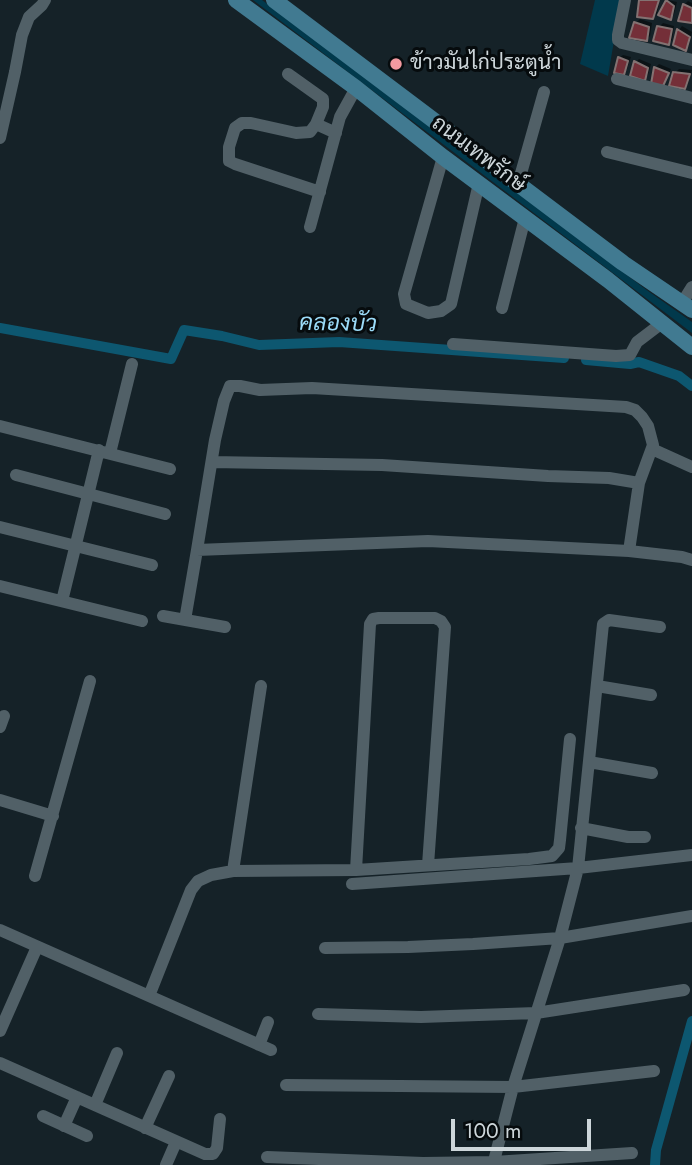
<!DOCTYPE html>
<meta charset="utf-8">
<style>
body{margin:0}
#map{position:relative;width:692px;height:1165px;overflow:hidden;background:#152228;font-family:Jost,sans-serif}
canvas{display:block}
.scale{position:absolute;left:451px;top:1119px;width:140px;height:32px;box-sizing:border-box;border:4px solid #cdd6da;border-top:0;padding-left:9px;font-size:21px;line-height:24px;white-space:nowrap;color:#cdd6da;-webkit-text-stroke:5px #060b0d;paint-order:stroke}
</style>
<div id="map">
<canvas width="692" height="1165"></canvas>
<div class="scale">100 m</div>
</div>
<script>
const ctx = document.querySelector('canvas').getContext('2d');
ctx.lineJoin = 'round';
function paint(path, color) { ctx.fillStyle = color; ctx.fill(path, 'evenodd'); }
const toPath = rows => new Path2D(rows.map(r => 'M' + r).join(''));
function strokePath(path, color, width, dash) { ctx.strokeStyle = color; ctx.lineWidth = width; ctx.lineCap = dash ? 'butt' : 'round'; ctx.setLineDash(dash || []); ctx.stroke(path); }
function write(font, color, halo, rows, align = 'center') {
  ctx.font = font + ' Jost,Sarabun,sans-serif'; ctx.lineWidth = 6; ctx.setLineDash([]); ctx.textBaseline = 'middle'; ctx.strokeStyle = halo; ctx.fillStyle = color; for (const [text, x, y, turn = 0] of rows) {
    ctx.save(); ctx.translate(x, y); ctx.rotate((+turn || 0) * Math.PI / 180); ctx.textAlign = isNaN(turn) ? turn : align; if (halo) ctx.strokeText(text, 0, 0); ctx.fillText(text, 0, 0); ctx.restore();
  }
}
const green = toPath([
 [253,0,262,0,648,291,692,322,692,333],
 [595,0,621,0,608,76,580,64]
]);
const shadow = toPath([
 [641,0,660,0,657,14,653,17],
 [668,0,677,2,674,14,671,18],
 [688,1,692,3,692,21,684,5],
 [640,19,652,23,650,36,646,40,636,23],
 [663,23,674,26,672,40,668,43,659,27],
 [682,26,692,32,689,45,686,49,675,44,679,30],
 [623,55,631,57,627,69,623,73,619,58],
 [639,59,651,64,648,75,644,79,636,62],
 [659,64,671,69,666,80,662,84,655,68],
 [679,69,692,70,688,84,684,88,675,73]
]);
const canal = toPath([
 [0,328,171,359,184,330,222,336,259,345,339,342,564,358],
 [586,360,630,364,639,362,679,376,692,386],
 [655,1165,656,1150,692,1021]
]);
const building = toPath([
 [639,0,659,0,653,19,637,17,639,0],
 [666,0,674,6,671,20,658,15,666,0],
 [683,4,692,8,692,23,678,21,683,4],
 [634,22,649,27,647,41,629,38,634,22],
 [657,26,672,29,669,45,653,41,657,26],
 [677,29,690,37,686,51,673,45,677,29],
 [618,57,628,61,624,75,614,73,618,57],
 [634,61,648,68,645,81,630,76,634,61],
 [654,67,669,73,663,86,651,84,654,67],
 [673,72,690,74,685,89,669,86,673,72]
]);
const minor = toPath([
 [625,0,618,35,618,40,622,43,692,60],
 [288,74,323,99,323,107,316,124],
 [617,79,692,98],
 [0,138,15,72,22,35,29,17,42,5,45,0],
 [607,152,692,173],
 [443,157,404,294,406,304,428,313,441,311,451,304,479,183],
 [518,184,544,92],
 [320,192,235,164,229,161,229,147,235,128,242,123,251,123,296,133,310,132,316,124,336,133],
 [310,227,340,117,356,88],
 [682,303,692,287],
 [502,308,525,218],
 [453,344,616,356,630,355,637,342,662,323],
 [0,426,170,469],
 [652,449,692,467],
 [110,453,132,364],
 [212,462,382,465,548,476,609,478,639,483],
 [16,475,165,514],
 [0,527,152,565],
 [629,551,639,483,653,445,648,426,642,417,635,410,626,407,312,388,260,390,240,386,230,386,224,401,215,440,197,550,428,541,629,551,682,557,692,560],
 [0,586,142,621],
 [62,601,99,450],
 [163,616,225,627],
 [185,620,197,550],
 [597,686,651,695],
 [0,727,4,716],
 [589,762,652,773],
 [0,800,53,816],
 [581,828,628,837,645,837],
 [356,870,370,624,373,619,379,618,435,618,441,621,445,627,428,865],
 [233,871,261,686],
 [35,876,90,681],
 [352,884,578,868,692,855],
 [0,930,271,1050],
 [325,948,408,947,473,944,560,938,692,916],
 [149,996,191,890,198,881,211,875,233,871,356,870,529,859,552,856,559,848,560,840,570,739],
 [318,1014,421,1017,536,1013,684,990],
 [0,1031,37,947],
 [259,1045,268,1022],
 [0,1063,205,1154,213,1154,217,1148,220,1119],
 [286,1085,513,1087,654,1071],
 [95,1105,117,1053],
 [43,1116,87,1136],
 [64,1126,77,1097],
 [145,1128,169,1076],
 [267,1157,423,1163,494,1162,632,1153],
 [166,1165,176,1142],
 [493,1165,513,1087,560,938,578,868,603,624,609,620,660,627]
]);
const major = toPath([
 [236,0,356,88,443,157,608,280,692,347],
 [274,0,623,263,692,310]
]);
const markers = [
 [396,64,7,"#f49aa1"]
];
const poiNames = [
 ["ข้าวมันไก่ประตูน้ำ",410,64]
];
const streetNames = [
 ["ถนนเทพรักษ์",478,155,37]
];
const waterNames = [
 ["คลองบัว",338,325,1]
];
paint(green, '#01394c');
paint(shadow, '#0007');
strokePath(canal, '#0d5770', 10);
paint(building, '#742f38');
strokePath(building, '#837272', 2);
strokePath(minor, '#516067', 12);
strokePath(major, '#417a91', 16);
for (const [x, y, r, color] of markers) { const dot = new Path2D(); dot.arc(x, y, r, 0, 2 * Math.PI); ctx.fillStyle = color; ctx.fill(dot); strokePath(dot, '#060b0d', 2.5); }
write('21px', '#cdd6da', '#060b0d', poiNames, 'left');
write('21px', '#cdd6da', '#060b0d', streetNames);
write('italic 23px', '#9bdbf8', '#060b0d', waterNames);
</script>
